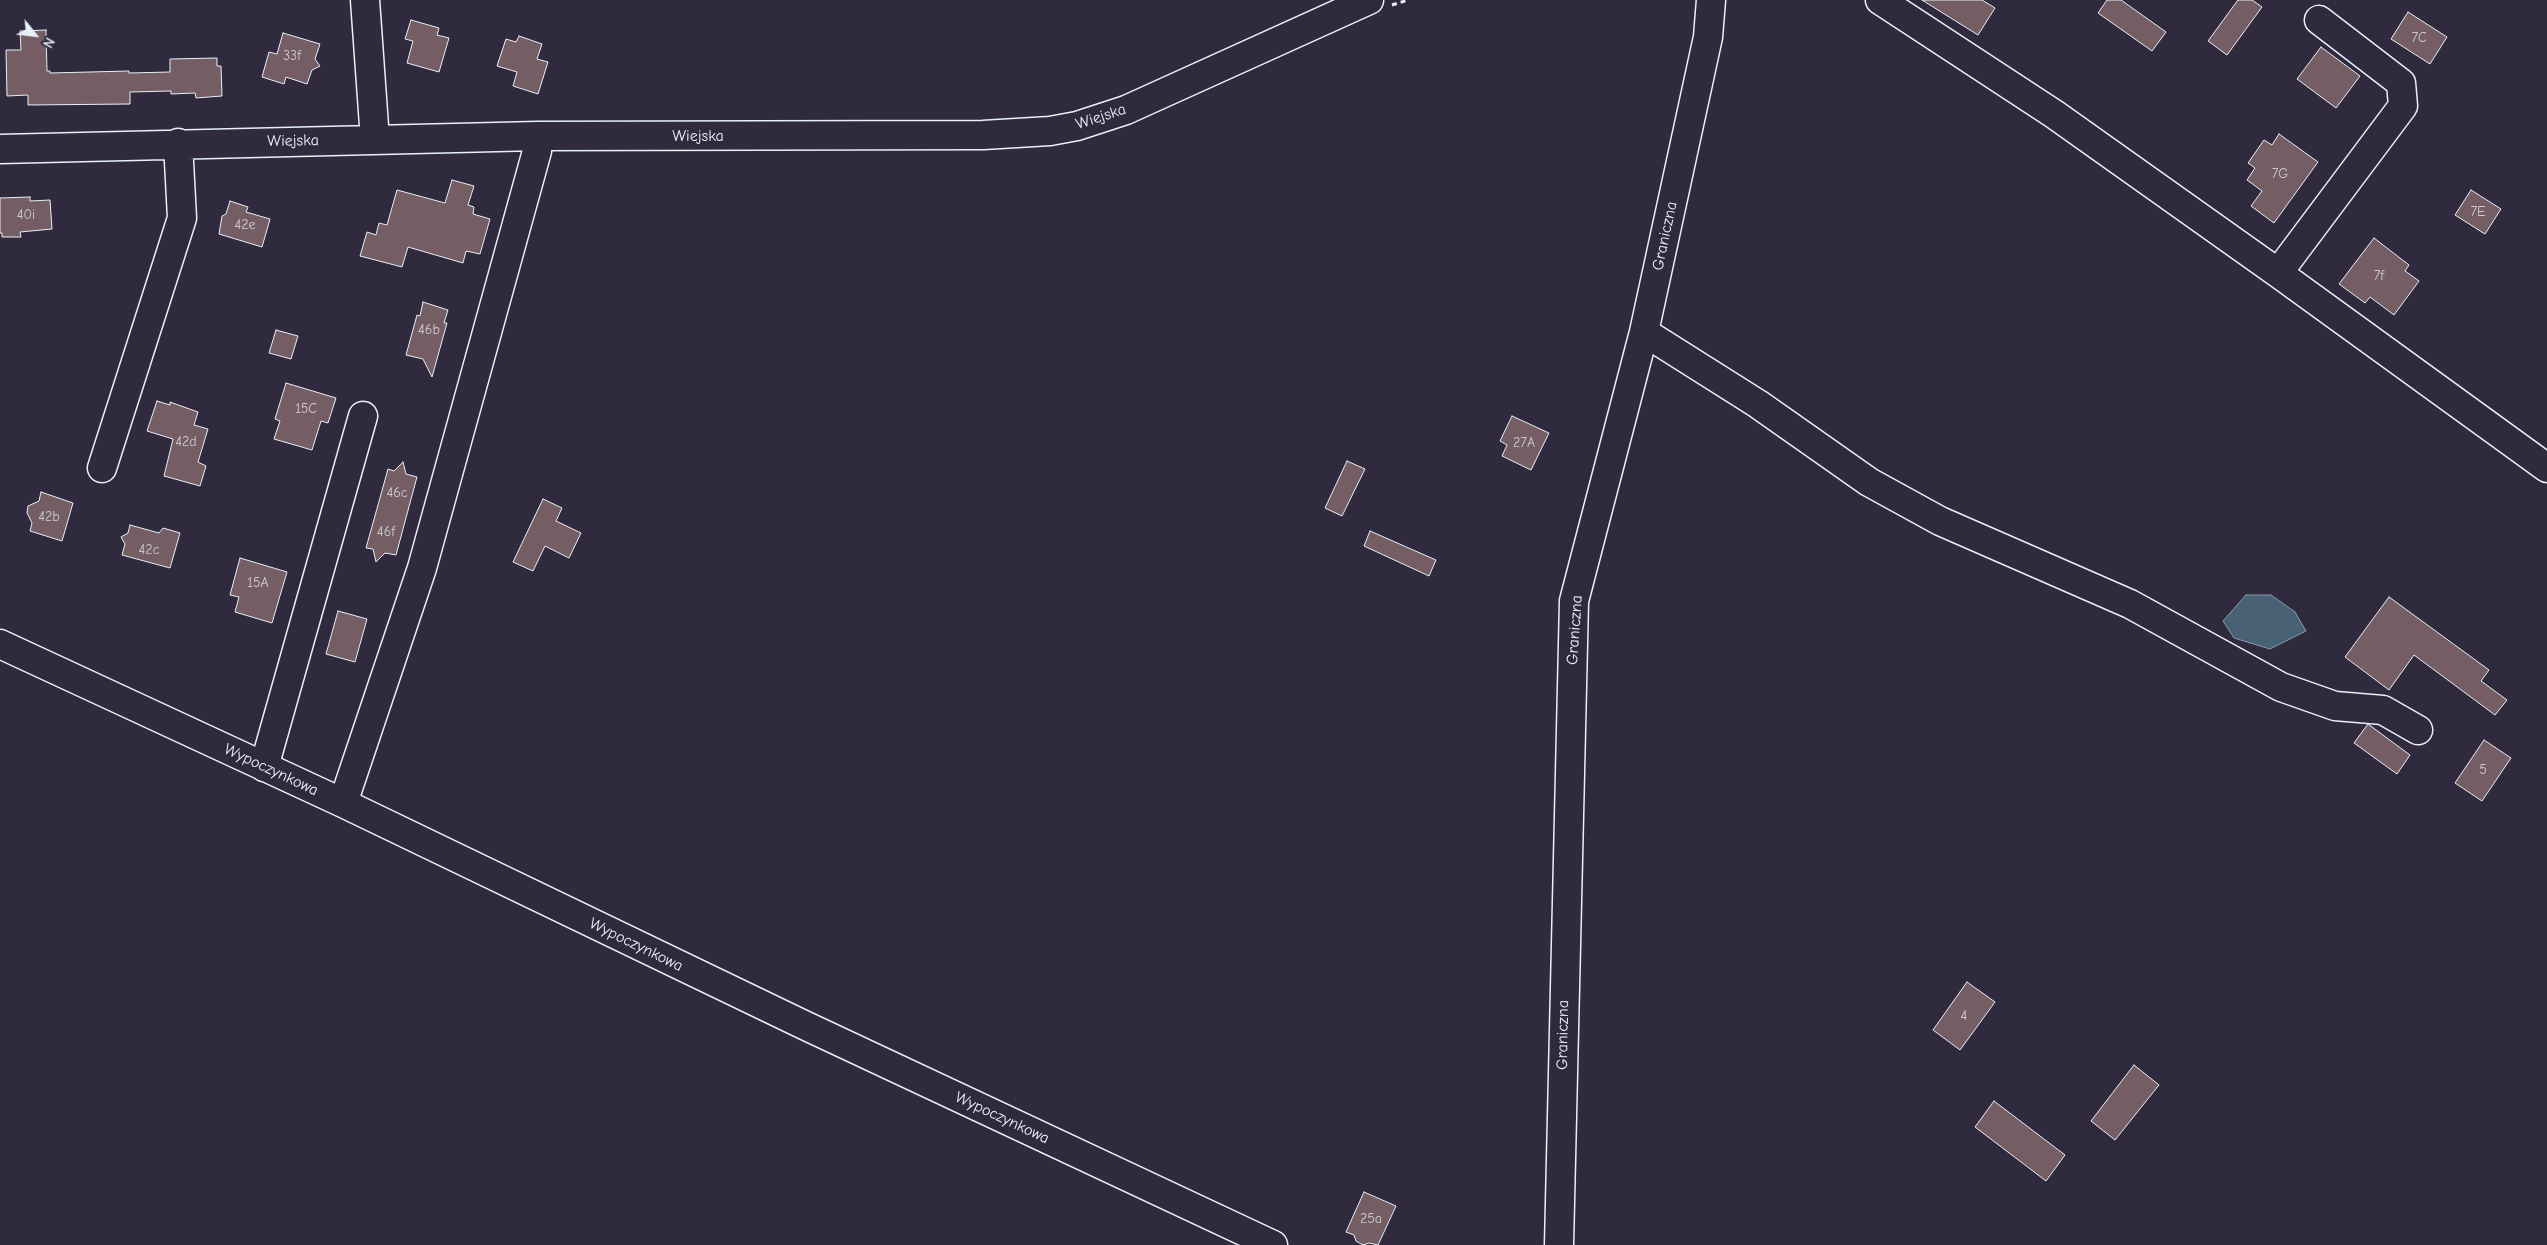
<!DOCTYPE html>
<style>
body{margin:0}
#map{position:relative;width:2547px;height:1245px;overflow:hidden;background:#2f2a3d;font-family:"Comic Neue",sans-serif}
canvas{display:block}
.north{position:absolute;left:10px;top:10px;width:50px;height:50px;-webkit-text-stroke:4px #2f2a3d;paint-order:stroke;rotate:119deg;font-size:14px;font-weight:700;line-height:20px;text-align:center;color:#e8f1f8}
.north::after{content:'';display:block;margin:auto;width:18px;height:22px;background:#e8f1f8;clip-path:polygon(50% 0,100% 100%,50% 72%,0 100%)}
</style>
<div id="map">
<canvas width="2547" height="1245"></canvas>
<div class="north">N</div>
</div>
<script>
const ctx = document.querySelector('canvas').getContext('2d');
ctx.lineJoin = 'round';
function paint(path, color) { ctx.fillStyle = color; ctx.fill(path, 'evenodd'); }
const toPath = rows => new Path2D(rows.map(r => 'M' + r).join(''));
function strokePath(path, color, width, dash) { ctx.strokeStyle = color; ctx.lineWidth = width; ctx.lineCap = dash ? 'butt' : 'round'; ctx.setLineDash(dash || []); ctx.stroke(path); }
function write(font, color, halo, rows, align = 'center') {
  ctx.font = font + ' "Comic Neue",sans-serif'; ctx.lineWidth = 4; ctx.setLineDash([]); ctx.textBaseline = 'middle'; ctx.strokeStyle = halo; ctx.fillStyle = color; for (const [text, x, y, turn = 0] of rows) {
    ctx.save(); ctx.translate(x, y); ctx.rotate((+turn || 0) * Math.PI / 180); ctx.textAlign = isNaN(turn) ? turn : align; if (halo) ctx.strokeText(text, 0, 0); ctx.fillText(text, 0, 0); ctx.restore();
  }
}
const water = toPath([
 [2246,595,2271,595,2295,612,2306,631,2270,649,2234,638,2223,621,2246,595]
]);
const building = toPath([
 [1922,0,1982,0,1995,8,1978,35,1922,0],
 [2107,0,2121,0,2166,32,2152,51,2098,13,2107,0],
 [2238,0,2252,0,2262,7,2227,55,2208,41,2238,0],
 [2408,12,2447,37,2430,64,2391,39,2408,12],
 [411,20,439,28,437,35,449,38,439,72,407,63,413,41,405,39,411,20],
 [46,30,47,71,50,71,50,73,129,71,129,73,170,72,170,59,217,58,217,66,221,66,222,96,196,98,195,93,171,94,171,91,130,92,130,104,28,105,28,95,7,96,6,50,21,50,20,31,46,30],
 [283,33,320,44,315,59,320,66,312,70,307,84,286,77,284,84,262,77,269,52,277,54,283,33],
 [519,36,542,44,537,59,548,62,538,94,513,86,517,72,497,66,506,39,516,42,519,36],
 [2321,47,2360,76,2336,108,2297,79,2321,47],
 [2279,134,2318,162,2274,223,2251,206,2262,191,2247,180,2255,168,2248,163,2264,140,2272,145,2279,134],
 [452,180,474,186,468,205,474,207,473,214,490,219,480,254,466,251,463,263,408,247,402,267,360,256,367,232,376,235,379,223,387,225,397,190,445,203,452,180],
 [2471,190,2501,209,2485,234,2455,215,2471,190],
 [30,197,30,201,50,200,52,229,20,232,21,237,2,237,2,233,0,233,0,198,30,197],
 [230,201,248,207,246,212,270,219,262,247,219,234,222,216,226,214,230,201],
 [2374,238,2409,265,2405,271,2419,281,2394,315,2370,297,2365,303,2339,284,2374,238],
 [423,302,448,310,444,323,447,323,432,377,423,359,406,355,417,315,420,316,423,302],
 [276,330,298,336,291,359,269,353,276,330],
 [286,383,336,398,328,423,321,421,312,450,274,439,280,421,275,419,286,383],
 [157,401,170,405,170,402,198,412,194,425,208,429,198,462,206,466,200,486,164,476,173,439,147,431,157,401],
 [1512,416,1549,433,1531,470,1502,456,1507,445,1500,441,1512,416],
 [1347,461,1365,469,1342,516,1325,508,1347,461],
 [403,462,406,474,417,477,396,555,385,553,376,562,373,549,366,548,388,469,394,471,403,462],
 [41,492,73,503,62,541,30,531,32,523,27,513,28,506,39,501,41,492],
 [543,499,562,508,556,521,581,533,569,558,545,546,533,571,513,562,543,499],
 [130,525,159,533,163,528,180,533,170,568,122,555,125,544,121,537,128,533,130,525],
 [1370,531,1436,560,1429,576,1364,546,1370,531],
 [240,558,287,572,272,623,235,612,239,597,230,595,240,558],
 [2389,597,2489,670,2481,681,2507,700,2495,715,2414,655,2389,690,2345,657,2389,597],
 [338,611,367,619,355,662,326,654,338,611],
 [2368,724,2410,755,2397,774,2354,743,2368,724],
 [2484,740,2511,758,2482,801,2455,783,2484,740],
 [1967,982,1995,1002,1960,1050,1933,1030,1967,982],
 [2134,1065,2159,1085,2115,1140,2091,1121,2134,1065],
 [1994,1101,2065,1155,2046,1181,1975,1127,1994,1101],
 [1364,1192,1396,1206,1378,1245,1369,1243,1363,1245,1356,1241,1354,1235,1346,1232,1364,1192]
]);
const path = toPath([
 [1392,5,1408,0]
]);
const minor = toPath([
 [365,0,375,140],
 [1880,0,2054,114,2278,273,2547,468],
 [0,149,538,136,983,135,1050,131,1077,126,1126,110,1369,0],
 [2278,273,2403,106,2401,83,2319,20],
 [1644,332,1758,404,1869,482,1940,521,2130,604,2281,687,2335,706,2383,710,2418,730],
 [102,468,182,218,178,143],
 [0,644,343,803,804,1025,1273,1245],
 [264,767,363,416],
 [343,803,422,568,537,151,538,136],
 [1559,1245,1574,601,1644,332,1708,37,1711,0]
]);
const numberNames = [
 ["7C",2419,38],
 ["33f",292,56],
 ["7G",2280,174],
 ["7E",2478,212],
 ["40i",26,215],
 ["42e",245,225],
 ["7f",2379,276],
 ["46b",429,330],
 ["15C",306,409],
 ["42d",186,442],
 ["27A",1524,443],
 ["46c",397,493],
 ["42b",49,517],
 ["46f",386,532],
 ["42c",149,550],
 ["15A",258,583],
 ["5",2483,770],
 ["4",1964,1016],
 ["25a",1371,1219]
];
const streetNames = [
 ["Wiejska",1101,117,-18],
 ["Wiejska",698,136],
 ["Wiejska",293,141,-1],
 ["Graniczna",1665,236,-78],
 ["Graniczna",1575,630,-86],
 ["Wypoczynkowa",271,770,25],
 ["Wypoczynkowa",636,945,26],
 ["Graniczna",1563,1035,-89],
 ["Wypoczynkowa",1002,1118,25]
];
paint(water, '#496174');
strokePath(water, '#899ba9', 1);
paint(building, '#755d64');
strokePath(building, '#e8f1f8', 1);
strokePath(minor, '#e8f1f8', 31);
strokePath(path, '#e8f1f8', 3, [5, 4]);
strokePath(minor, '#2f2a3d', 28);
write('14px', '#cbccd3', null, numberNames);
write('16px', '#e8f1f8', '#2f2a3d', streetNames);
</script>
